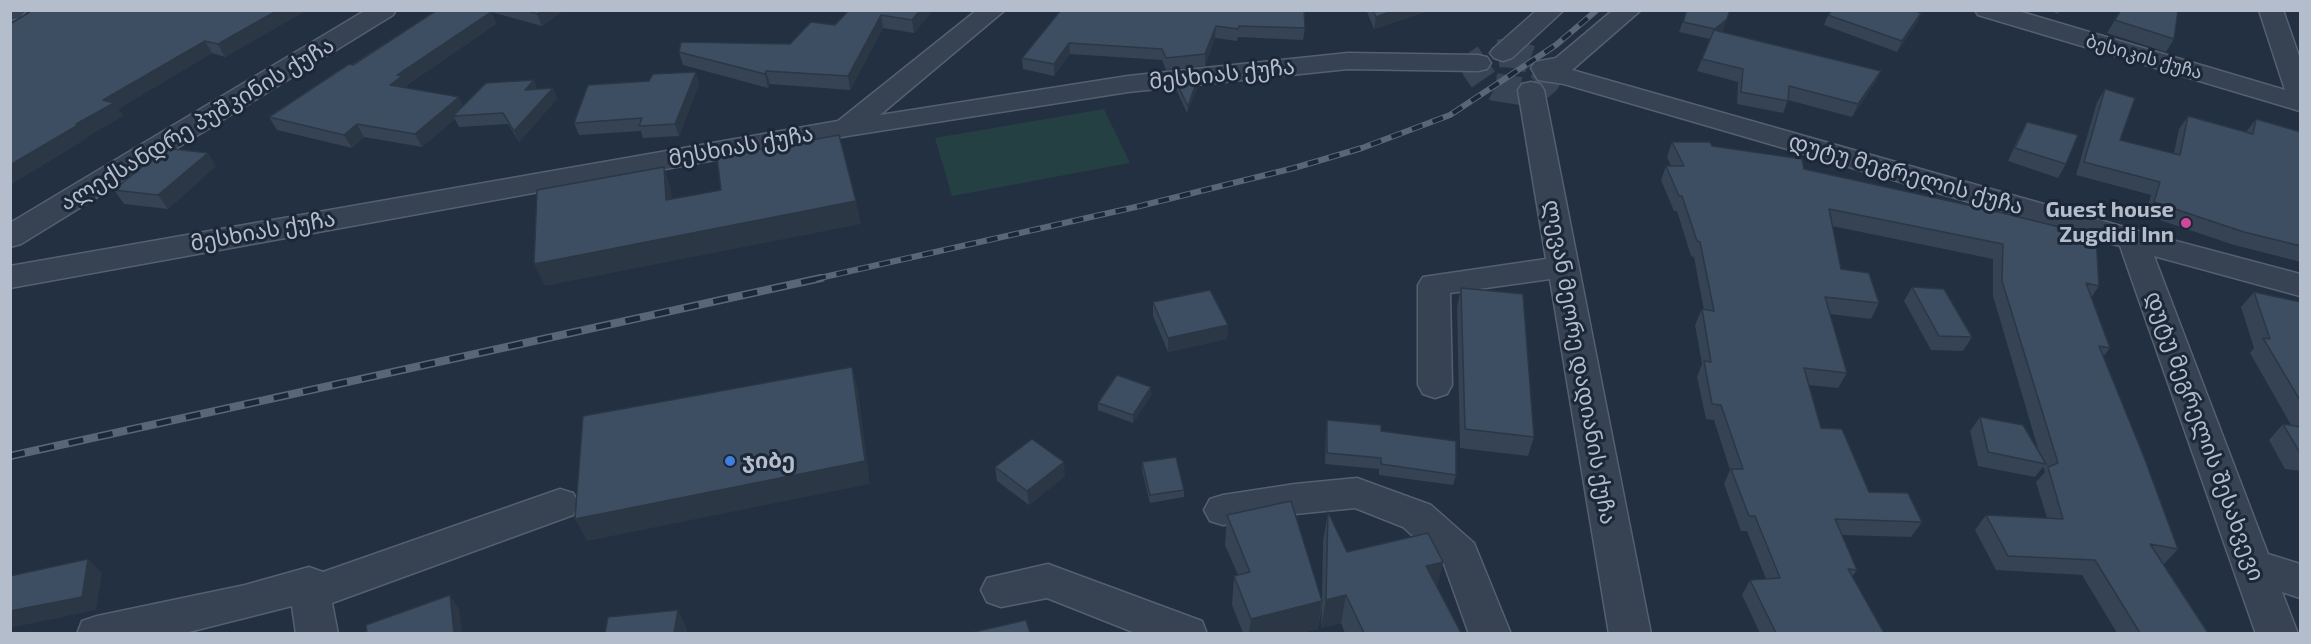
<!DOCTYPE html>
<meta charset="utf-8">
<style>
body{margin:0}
#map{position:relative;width:2311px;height:644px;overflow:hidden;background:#223042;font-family:"Exo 2",sans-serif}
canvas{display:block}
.frame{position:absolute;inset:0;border:12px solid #b4bdcc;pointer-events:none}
</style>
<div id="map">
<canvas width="2311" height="644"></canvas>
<div class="frame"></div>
</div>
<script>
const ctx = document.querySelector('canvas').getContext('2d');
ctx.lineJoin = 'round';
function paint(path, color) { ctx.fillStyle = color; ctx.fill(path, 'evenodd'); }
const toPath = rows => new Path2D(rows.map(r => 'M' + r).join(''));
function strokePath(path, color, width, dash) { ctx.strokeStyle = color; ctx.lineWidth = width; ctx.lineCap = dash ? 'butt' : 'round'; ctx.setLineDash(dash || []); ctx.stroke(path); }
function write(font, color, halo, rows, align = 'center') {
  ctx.font = font + ' "Exo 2","Noto Sans Georgian",sans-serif'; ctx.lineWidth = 6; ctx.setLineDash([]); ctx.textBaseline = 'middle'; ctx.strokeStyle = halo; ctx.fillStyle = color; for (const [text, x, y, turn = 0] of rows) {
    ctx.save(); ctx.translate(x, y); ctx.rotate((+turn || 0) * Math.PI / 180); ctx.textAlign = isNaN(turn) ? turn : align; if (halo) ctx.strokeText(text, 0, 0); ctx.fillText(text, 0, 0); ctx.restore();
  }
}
const green = toPath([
 [1104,109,1130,163,952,196,935,138]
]);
const minorTunnel = toPath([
 [1503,53,1515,54,1537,62,1547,74,1546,81,1540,86,1520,91,1495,87,1485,82,1476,69,1478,63,1492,54,1503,53]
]);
const minor = toPath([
 [10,10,27,10,19,18,10,20,10,10],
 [366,10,396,10,393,15,21,244,10,247,10,223,366,10],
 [977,10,1005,10,880,115,1128,76,1348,53,1478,55,1487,57,1491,63,1487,69,1478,71,1348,69,1128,92,847,136,10,288,10,266,838,121,977,10],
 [1537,10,1564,10,1512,58,1503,61,1494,58,1490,53,1494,48,1537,10],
 [1613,10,1641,10,1572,70,2142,232,2300,274,2300,296,2154,256,2268,554,2300,564,2300,598,2282,592,2298,634,2256,634,2120,246,1564,84,1538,80,1531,68,1535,62,1556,58,1613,10],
 [1975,10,2015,10,2285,90,2259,10,2283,10,2300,59,2300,111,1978,15,1975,10],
 [1531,82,1540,84,1544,90,1651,634,1609,634,1550,279,1450,293,1452,385,1447,394,1435,398,1423,394,1418,385,1418,285,1423,277,1546,259,1518,90,1522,84,1531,82],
 [1357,478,1431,505,1474,543,1511,634,1469,634,1444,564,1403,527,1355,508,1295,514,1223,525,1210,521,1204,510,1210,499,1223,495,1295,484,1357,478],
 [560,489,573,493,579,504,573,515,332,603,338,634,296,634,292,606,181,634,77,634,82,621,97,616,245,585,309,567,323,572,560,489],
 [1048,564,1202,621,1207,634,1138,634,1047,598,1001,607,987,602,981,590,987,578,1048,564]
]);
const railFar1 = toPath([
 [815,279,1140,206,1294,168,1362,148,1450,115,1556,45,1597,10]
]);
const rail = toPath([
 [10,456,821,278]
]);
const wall = toPath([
 [33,10,307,10,225,57,212,53,118,109,123,116,86,137,87,138,10,185,10,24],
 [437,10,564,10,542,26,491,12,496,24,407,85,408,88,463,106,534,80,537,89,553,88,557,99,519,142,508,124,459,127,455,119,422,147,364,137,352,148,277,130,269,117],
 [849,10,933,10,914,33,883,28,850,90,770,84,768,88,683,65,679,52,790,44,835,25],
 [1061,10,1305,28,1303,40,1238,37,1237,41,1215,38,1205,66,1166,70,1162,60,1070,54,1054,76,1023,69,1022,58],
 [1368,10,1431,10,1374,29,1367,12],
 [1687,10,1723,30,1721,32,1881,71,1875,83,1852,117,1788,100,1783,113,1737,104,1738,82,1697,71,1710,39,1679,32],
 [2048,10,2060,10,2058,14],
 [2121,10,2174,39,2166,52,2107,33],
 [1921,13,1917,23,1897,52,1824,25,1828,15],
 [1197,80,1197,87,1187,113,1176,89,1176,82],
 [699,84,679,136,643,138,641,131,579,135,574,123],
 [2105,89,2120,140,2174,153,2179,129,2188,116,2246,132,2256,119,2301,132,2301,262,2234,245,2145,215,2151,195,2076,175,2097,102],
 [2027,122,2066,164,2058,178,2008,161,2019,136],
 [1672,142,1712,146,1804,169,1986,209,2099,286,2091,298,2110,348,2103,357,2178,549,2164,564,2163,564,2208,633,2117,633,2082,575,1996,570,1975,530,1986,515,2047,518,2036,482,2045,472,2043,467,2035,477,1978,466,1970,431,1980,417,2039,452,1993,296,1993,259,1832,226,1841,269,1879,303,1871,319,1830,314,1847,373,1838,388,1809,385,1821,428,1869,492,1922,522,1911,537,1842,535,1857,570,1852,577,1884,633,1760,633,1742,595,1750,580,1766,579,1747,531,1741,531,1724,484,1730,470,1714,420,1706,419,1697,377,1702,364,1695,325,1702,309,1704,310,1694,257,1691,256,1677,211,1674,211,1661,180,1666,166,1671,166,1667,157],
 [216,166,168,209,124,204,114,190],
 [1912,287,1972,337,1963,351,1931,350,1904,301],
 [1461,288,1534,437,1528,456,1460,448,1457,307],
 [2254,292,2301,302,2301,471,2285,469,2269,440,2283,424,2291,425,2250,353,2254,348,2241,307],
 [1153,302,1228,325,1227,339,1168,352,1153,316],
 [1151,387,1151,395,1133,423,1098,410,1098,403],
 [1327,420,1381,431,1456,475,1453,485,1379,475,1379,469,1325,464,1326,430],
 [1142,462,1184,490,1184,497,1150,503,1142,470],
 [995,467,1065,476,1029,505,997,481],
 [1328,512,1347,552,1443,562,1437,586,1461,633,1345,633,1341,623,1321,628,1322,606,1318,629,1301,633,1243,633,1232,605,1234,576,1238,575,1225,545,1227,515,1322,599,1323,541]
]);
const shadedWall = toPath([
 [278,10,307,10,225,57,218,44],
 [542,10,564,10,542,26,537,14],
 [920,10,933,10,914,33,912,20],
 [1395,10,1431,10,1374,29,1376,17],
 [491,12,496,24,407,85,409,89,390,85,397,75],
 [1921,13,1917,23,1897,52,1902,41],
 [881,15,883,28,850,90,848,76],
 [1727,19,1723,30,1711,40,1715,29],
 [1216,26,1215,38,1205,66,1205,54],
 [205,41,212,53,118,109,123,116,86,137,87,138,10,185,10,165,76,124,103,100],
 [1069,43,1070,54,1054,76,1054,64],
 [766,71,770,84,768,88,765,74],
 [1881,71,1875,83,1852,117,1858,104],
 [696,72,699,84,679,136,675,124],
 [534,80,538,91,525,90],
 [1197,80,1197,87,1187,113,1188,106],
 [553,88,557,99,519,142,514,131],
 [459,97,465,110,453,116,455,119,422,147,415,134],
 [357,124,364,137,352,148,344,135],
 [208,153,216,166,168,209,158,195],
 [664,167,671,189,674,222,666,200],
 [856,201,861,224,545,286,534,264],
 [1228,325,1227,339,1168,352,1168,338],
 [852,367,858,390,870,484,587,541,575,519],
 [1151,387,1151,395,1133,423,1133,415],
 [1064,462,1065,476,1029,505,1027,491],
 [88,559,102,573,96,610,10,628,10,611],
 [1443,562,1436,591,1426,566],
 [450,595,459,609,462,633,454,633],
 [1346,595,1341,623,1321,628,1326,600],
 [1322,601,1318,629,1301,633,1249,633,1251,619],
 [678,610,687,629,686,633,674,633]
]);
const building = toPath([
 [33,10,278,10,218,44,205,41,103,100,114,103,76,124,78,125,10,165,10,24,33,10],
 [437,10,490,10,491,12,397,75,402,76,390,85,459,97,415,134,357,124,344,135,269,117,349,64,353,65,437,10],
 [526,10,542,10,537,14,526,10],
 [849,10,920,10,912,20,881,15,848,76,766,71,765,74,679,52,681,42,790,44,811,22,835,25,849,10],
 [1061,10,1304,10,1305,28,1239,26,1238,29,1216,26,1205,54,1166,58,1162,49,1069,43,1054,64,1022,58,1061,10],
 [1373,10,1395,10,1376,17,1373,10],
 [1687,10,1730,10,1727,19,1715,29,1683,22,1687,10],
 [1832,10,1912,10,1921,13,1902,41,1828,15,1832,10],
 [2121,10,2178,10,2174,39,2115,20,2121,10],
 [1714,30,1881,71,1858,104,1789,86,1788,101,1741,92,1743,69,1702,59,1714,30],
 [696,72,675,124,639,126,642,118,574,123,588,85,649,81,653,74,696,72],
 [534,80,525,90,553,88,514,131,503,113,453,116,486,83,534,80],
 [1197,80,1188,106,1176,82,1197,80],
 [2105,89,2135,98,2120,140,2180,155,2188,116,2253,134,2256,119,2301,132,2301,246,2244,232,2154,202,2160,182,2084,162,2105,89],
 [2027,122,2078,135,2066,164,2015,148,2027,122],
 [839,135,856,201,534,264,537,190,664,167,666,200,721,190,717,157,839,135],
 [1672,142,1710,142,1712,146,1802,159,1804,169,1986,209,2096,236,2099,286,2086,283,2110,348,2099,346,2144,457,2178,549,2150,544,2208,633,2140,633,2095,560,2008,556,1986,515,2063,519,2048,467,2058,463,2002,281,2003,244,1829,209,1841,269,1869,273,1879,303,1825,297,1847,373,1804,368,1821,428,1842,429,1869,492,1908,493,1922,522,1835,519,1857,570,1848,569,1884,633,1776,633,1750,580,1780,578,1755,516,1749,516,1731,469,1743,469,1721,405,1712,404,1704,361,1711,362,1702,309,1714,311,1700,242,1697,241,1682,196,1679,196,1666,166,1684,166,1672,142],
 [165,148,208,153,158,195,114,190,165,148],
 [1912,287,1944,289,1972,337,1939,336,1912,287],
 [1461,288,1523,294,1534,437,1465,429,1461,288],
 [1210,290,1228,325,1168,338,1153,302,1210,290],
 [2254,292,2301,302,2301,402,2263,338,2270,339,2254,292],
 [852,367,865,461,575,519,583,416,852,367],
 [1117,375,1151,387,1133,415,1098,403,1117,375],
 [1980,417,2023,425,2046,464,1988,452,1980,417],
 [1327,420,1381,425,1381,431,1456,441,1456,475,1381,464,1381,458,1327,453,1327,420],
 [2283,424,2301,427,2301,454,2300,453,2283,424],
 [1032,439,1064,462,1027,491,995,467,1032,439],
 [1176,457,1184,490,1150,495,1142,462,1176,457],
 [1291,501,1322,601,1251,619,1234,576,1250,572,1227,515,1291,501],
 [1328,512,1347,552,1428,533,1443,562,1426,566,1461,633,1364,633,1346,595,1326,600,1328,512],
 [88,559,82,597,10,611,10,576,88,559],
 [450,595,454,633,367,633,366,625,450,595],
 [678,610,674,633,605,633,608,617,678,610],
 [1026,620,1030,633,970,633,1026,620]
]);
const markers = [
 [2186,223,6,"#d1479c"],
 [730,461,6,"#3f7fe0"]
];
const farStreetnames = [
 ["ბესიკის ქუჩა",2144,57,16]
];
const streetNames = [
 ["მესხიას ქუჩა",1222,74,-6],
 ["ალექსანდრე პუშკინის ქუჩა",197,124,-31],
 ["მესხიას ქუჩა",741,146,-10],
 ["დუტუ მეგრელის ქუჩა",1906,174,16],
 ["მესხიას ქუჩა",263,231,-10],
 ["ლევან მეორე დადიანის ქუჩა",1580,362,80],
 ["დუტუ მეგრელის შესახვევი",2205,436,70]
];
const poiNames = [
 ["Guest house",2174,210],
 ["Zugdidi Inn",2174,235],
 ["ჯიბე",742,461,"left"]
];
paint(green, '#254043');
strokePath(minorTunnel, '#384557', 28, [28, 14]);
strokePath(minor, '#55606f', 3);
paint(minor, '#374252');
strokePath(railFar1, '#596679', 6);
strokePath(rail, '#596679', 8);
strokePath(railFar1, '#1c2737', 4, [11]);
strokePath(rail, '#1c2737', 5, [15]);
paint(wall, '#354354');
paint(shadedWall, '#2b3745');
paint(building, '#3e4e62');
strokePath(building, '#2b3745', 1.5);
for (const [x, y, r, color] of markers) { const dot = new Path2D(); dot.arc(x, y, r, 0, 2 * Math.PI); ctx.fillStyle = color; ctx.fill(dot); strokePath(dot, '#1c2737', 2); }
write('18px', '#b4bdcc', '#1c2737', farStreetnames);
write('22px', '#b4bdcc', '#1c2737', streetNames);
write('bold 22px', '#b4bdcc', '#1c2737', poiNames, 'right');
</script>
